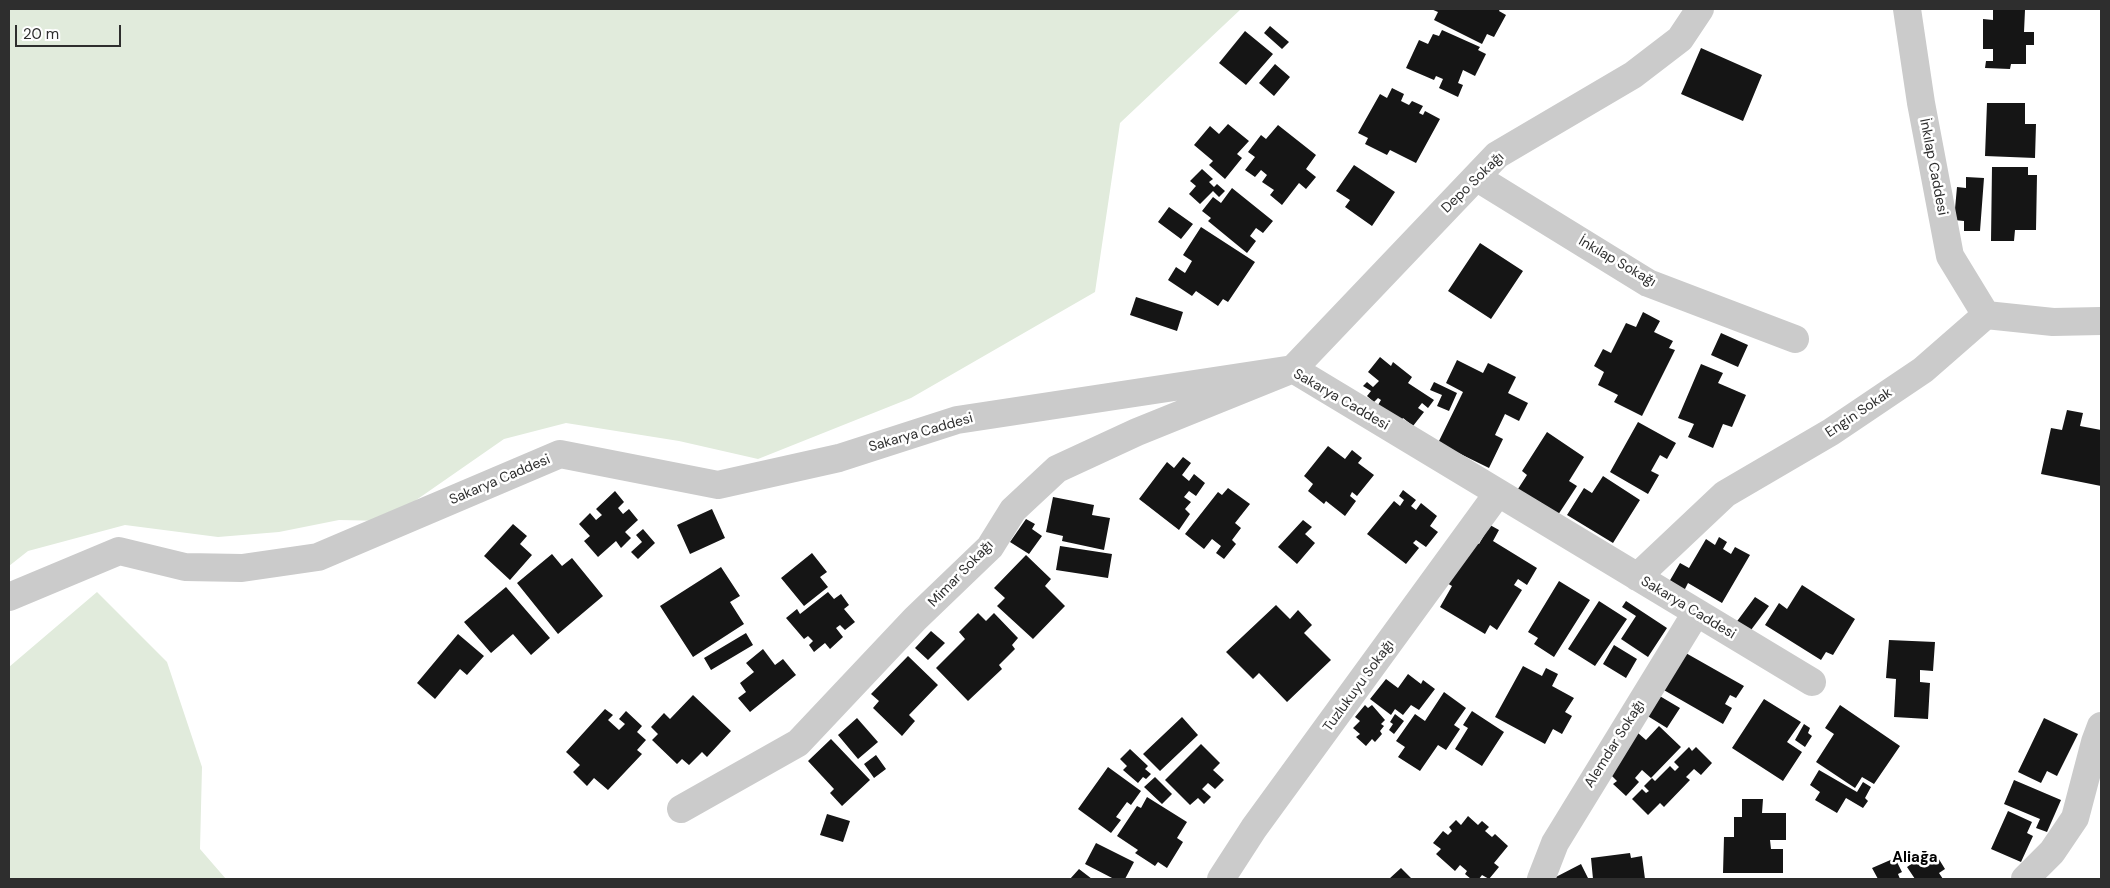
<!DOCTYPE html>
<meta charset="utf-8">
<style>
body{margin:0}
#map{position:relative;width:2110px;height:888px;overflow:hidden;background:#fff;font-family:"DM Sans",sans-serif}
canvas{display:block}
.frame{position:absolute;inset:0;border:10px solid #2e2e2e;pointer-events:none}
.scale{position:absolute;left:15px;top:25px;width:106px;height:22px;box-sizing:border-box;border:2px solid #2e2e2e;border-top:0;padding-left:6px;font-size:15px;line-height:18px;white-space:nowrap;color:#2e2e2e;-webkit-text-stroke:4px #fff;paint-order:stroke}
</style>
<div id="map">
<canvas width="2110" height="888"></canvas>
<div class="frame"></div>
<div class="scale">20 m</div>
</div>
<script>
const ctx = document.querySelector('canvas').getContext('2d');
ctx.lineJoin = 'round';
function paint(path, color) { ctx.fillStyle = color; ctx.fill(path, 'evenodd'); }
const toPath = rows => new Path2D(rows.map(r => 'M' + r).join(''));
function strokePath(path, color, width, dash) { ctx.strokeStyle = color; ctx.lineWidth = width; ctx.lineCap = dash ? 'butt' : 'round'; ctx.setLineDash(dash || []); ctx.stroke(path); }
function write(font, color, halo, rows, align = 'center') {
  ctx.font = font + ' "DM Sans",sans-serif'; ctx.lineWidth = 5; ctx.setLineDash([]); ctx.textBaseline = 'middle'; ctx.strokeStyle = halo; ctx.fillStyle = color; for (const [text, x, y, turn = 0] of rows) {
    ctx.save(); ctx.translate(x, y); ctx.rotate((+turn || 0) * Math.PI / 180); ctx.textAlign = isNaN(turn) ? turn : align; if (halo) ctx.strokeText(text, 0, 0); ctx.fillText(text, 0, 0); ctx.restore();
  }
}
const green = toPath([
 [9,9,1241,9,1120,123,1095,292,911,398,758,459,679,441,566,423,504,439,386,521,339,520,279,532,218,537,125,525,28,551,9,566],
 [97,592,167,662,202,767,200,849,226,879,9,879,9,667]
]);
const building = toPath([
 [1431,9,1500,9,1499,11,1506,15,1494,37,1487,34,1482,44,1434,20,1438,12],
 [1993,10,2025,10,2024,32,2034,32,2034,45,2026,45,2026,64,2011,64,2010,69,1985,68,1986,61,1993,61,1993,49,1983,49,1983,19,1993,20],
 [1270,26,1289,42,1282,49,1264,33],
 [1442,30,1480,47,1478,50,1486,54,1475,76,1463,70,1458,83,1463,85,1458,97,1439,88,1443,79,1436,76,1434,80,1406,68,1419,40,1428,44,1433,34,1439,36],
 [1245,31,1273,54,1246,85,1219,63],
 [1701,48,1762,75,1743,121,1681,94],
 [1275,64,1290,77,1274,96,1259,83],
 [1392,88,1404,94,1401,101,1409,105,1412,101,1423,106,1419,113,1423,115,1425,111,1440,119,1416,163,1390,150,1387,155,1365,144,1368,138,1358,133,1380,94,1387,98],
 [1987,103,2025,103,2025,124,2036,124,2035,158,1985,156],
 [1228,124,1249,141,1237,154,1242,158,1225,179,1209,165,1213,161,1194,145,1210,126,1219,134],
 [1278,125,1316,155,1306,169,1316,177,1306,189,1299,183,1282,205,1270,195,1274,190,1262,182,1267,175,1261,170,1255,177,1245,170,1255,157,1248,152,1261,135,1266,139],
 [1354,165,1395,192,1372,226,1345,207,1350,200,1336,191],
 [1992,167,2028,167,2028,175,2037,175,2036,230,2015,230,2014,241,1991,241],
 [1202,169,1213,179,1209,182,1214,187,1217,184,1225,191,1219,197,1213,191,1200,204,1189,194,1196,186,1190,181],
 [1966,177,1984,178,1980,231,1964,231,1964,221,1954,220,1957,187,1966,188],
 [1232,188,1273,221,1263,233,1256,228,1250,236,1256,241,1247,253,1208,221,1211,218,1202,211,1213,197,1221,203],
 [1169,207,1193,224,1181,239,1158,222],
 [1201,227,1255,262,1228,302,1223,299,1218,306,1196,291,1192,296,1168,280,1176,267,1185,273,1192,261,1183,255],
 [1480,243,1523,271,1491,319,1448,291],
 [1136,297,1183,312,1177,331,1130,315],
 [1643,312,1660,321,1654,332,1673,341,1669,348,1675,350,1642,416,1614,402,1618,395,1598,385,1604,372,1594,366,1603,349,1611,353,1626,323,1636,327],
 [1721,333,1748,345,1738,367,1711,355],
 [1380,357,1391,366,1393,362,1412,377,1408,383,1434,400,1428,408,1422,403,1418,408,1424,412,1413,426,1403,418,1400,422,1378,405,1381,400,1378,398,1374,402,1367,396,1371,391,1363,386,1367,382,1373,387,1379,381,1368,372],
 [1457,360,1483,373,1488,363,1516,377,1508,393,1528,403,1519,421,1505,414,1495,435,1503,439,1489,468,1438,443,1463,392,1446,383],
 [1701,364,1723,373,1718,383,1746,395,1732,427,1723,424,1713,448,1688,437,1694,424,1678,418],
 [1434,382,1457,393,1449,411,1437,406,1442,395,1430,390],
 [2067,410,2083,413,2080,426,2101,430,2101,486,2041,474,2051,428,2062,430],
 [1638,422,1676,443,1667,459,1660,455,1651,471,1659,475,1648,494,1610,472],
 [1547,432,1584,457,1569,481,1577,486,1556,518,1516,492,1527,475,1522,471],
 [1328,446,1345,459,1352,450,1362,458,1358,463,1374,475,1357,496,1352,492,1350,496,1356,501,1345,516,1326,501,1324,504,1308,491,1313,484,1304,476],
 [1183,457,1191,463,1182,475,1189,481,1194,474,1205,483,1196,496,1189,491,1184,497,1191,502,1185,509,1190,514,1179,530,1139,499,1167,462,1174,468],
 [1603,476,1640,500,1613,543,1567,515,1584,488,1592,493],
 [1228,488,1250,504,1235,523,1241,528,1232,540,1236,544,1224,559,1216,553,1221,546,1212,539,1204,549,1185,534,1218,492,1222,495],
 [1403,490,1416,500,1411,506,1416,510,1421,503,1437,516,1430,526,1438,532,1426,547,1416,540,1413,543,1419,548,1406,564,1367,534,1394,501,1400,506,1404,500,1399,496],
 [615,491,624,502,618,508,623,514,629,509,638,520,625,532,631,538,621,548,616,541,598,557,584,541,590,536,579,524,590,513,596,520,602,515,596,509],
 [1053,497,1094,505,1092,515,1110,518,1104,550,1062,541,1063,536,1046,532],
 [712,509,725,538,690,554,677,525],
 [1026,519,1035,524,1032,529,1042,536,1029,554,1010,542],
 [1303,520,1312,527,1305,534,1315,543,1297,564,1278,547],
 [513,524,527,536,520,544,532,555,510,580,484,556],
 [1490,525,1499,530,1493,541,1537,568,1527,585,1518,579,1514,585,1522,590,1497,630,1490,625,1485,634,1440,607,1452,586,1445,582,1471,539,1479,544],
 [643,529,655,543,638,559,631,552,642,542,636,535],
 [1719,537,1727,542,1723,549,1731,554,1735,547,1750,555,1722,603,1688,583,1684,591,1669,582,1680,563,1689,568,1706,539,1715,545],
 [1060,546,1112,554,1108,578,1056,570],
 [812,553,827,572,820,577,828,587,804,606,781,578],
 [552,554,562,566,572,558,603,596,558,634,517,583],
 [1026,555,1051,579,1045,586,1065,606,1033,639,997,606,1005,598,994,588],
 [721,567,740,596,730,602,744,624,693,657,660,606],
 [1559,581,1590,600,1554,657,1534,644,1538,638,1528,632],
 [1802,585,1855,619,1833,655,1826,652,1821,660,1765,625,1779,603,1787,609],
 [506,587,550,638,531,655,513,634,491,653,464,622],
 [828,592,834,599,841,594,849,605,844,609,855,622,845,630,840,625,836,628,843,637,830,649,825,643,814,652,809,645,813,641,808,636,804,639,786,618,797,609,800,614],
 [1755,597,1769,606,1748,634,1735,624],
 [1599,601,1627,619,1595,666,1568,649],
 [1626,601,1667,628,1648,657,1621,639,1636,616,1622,607],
 [1276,605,1290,619,1298,610,1312,625,1304,633,1331,660,1287,702,1259,673,1253,679,1226,652],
 [978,613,986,621,994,613,1018,638,1012,645,1015,649,999,665,1002,669,968,701,936,668,965,639,959,632],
 [931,631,945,643,928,660,915,648],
 [746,633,753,645,711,670,704,658],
 [458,634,484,656,467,675,460,669,435,699,417,683],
 [1889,640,1935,642,1933,671,1920,670,1920,682,1930,683,1928,719,1894,717,1896,679,1886,678],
 [1614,645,1637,659,1626,678,1603,664],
 [763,649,775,665,783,659,796,675,750,712,738,698,746,692,740,683,754,672,746,663],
 [1684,652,1744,686,1736,698,1730,695,1725,704,1732,708,1723,724,1662,689],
 [908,656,938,685,909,715,915,721,902,736,873,708,879,701,871,694],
 [1523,666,1542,676,1546,668,1558,674,1552,686,1574,698,1565,712,1572,716,1562,734,1553,729,1545,744,1495,717],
 [1408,674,1421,684,1423,680,1435,689,1419,710,1411,705,1403,715,1395,709,1391,715,1370,699,1386,679,1398,688],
 [1444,692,1466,708,1454,725,1460,729,1446,750,1438,745,1420,771,1398,757,1405,747,1396,741,1415,714,1425,721],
 [693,695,731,731,707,757,702,752,689,765,682,759,677,764,652,740,658,734,651,727,664,713,670,719],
 [1658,695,1680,708,1667,728,1646,715],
 [1764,699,1801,722,1787,742,1802,752,1783,781,1732,748],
 [1365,705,1368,708,1372,705,1385,720,1381,724,1384,726,1380,731,1382,734,1375,742,1372,739,1366,746,1356,737,1360,734,1353,728,1360,721,1355,717],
 [1840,705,1900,746,1874,784,1862,777,1855,788,1816,762,1834,734,1825,728],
 [605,709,613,715,608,720,619,730,625,724,619,719,626,711,642,726,637,732,646,740,637,750,642,754,608,790,594,778,587,786,573,772,580,765,566,752],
 [1472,711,1504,732,1482,766,1455,749,1468,728,1463,725],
 [1395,714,1404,721,1394,734,1389,730,1393,724,1390,722],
 [1182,717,1198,735,1160,771,1143,754],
 [857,718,878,742,858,759,838,735],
 [2044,718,2078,734,2057,776,2047,771,2041,783,2018,772],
 [1804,724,1810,728,1808,733,1812,736,1805,747,1795,740],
 [1659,726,1681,747,1651,778,1642,770,1635,778,1639,782,1626,796,1613,784,1617,781,1604,768,1638,733,1646,740],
 [831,739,870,780,842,806,830,793,834,789,808,761],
 [1201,744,1220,763,1213,770,1224,780,1215,789,1208,783,1202,789,1211,797,1204,804,1198,798,1190,805,1165,780],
 [1689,747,1692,751,1696,747,1712,763,1701,775,1694,769,1686,777,1690,780,1664,807,1660,803,1648,815,1632,799,1642,789,1646,793,1649,791,1644,786,1652,778,1655,781,1670,766,1675,771,1679,767,1674,762],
 [1130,749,1148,766,1145,769,1151,774,1146,779,1143,777,1138,783,1123,770,1127,766,1120,759],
 [876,755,886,769,874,778,864,764],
 [1108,767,1141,791,1131,805,1127,802,1116,817,1121,820,1111,833,1078,809],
 [1819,770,1857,792,1863,782,1871,787,1865,798,1868,801,1863,808,1846,798,1837,813,1815,800,1820,792,1810,785],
 [1155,777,1172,794,1162,804,1144,787],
 [2014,780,2061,800,2047,832,2036,828,2040,819,2004,804],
 [1147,797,1187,822,1177,838,1183,842,1167,868,1158,862,1155,866,1135,853,1138,850,1117,836,1137,806,1141,808],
 [1742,799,1763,799,1762,813,1786,813,1786,840,1770,840,1771,849,1783,849,1783,873,1723,873,1724,837,1734,837,1734,817,1742,817],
 [2008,811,2032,822,2027,833,2033,836,2021,862,1991,849],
 [827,814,850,821,843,842,820,835],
 [1468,816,1478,825,1482,821,1489,827,1485,831,1492,837,1495,834,1508,846,1494,863,1499,867,1489,879,1482,875,1479,879,1471,879,1465,874,1467,871,1460,865,1455,871,1436,854,1441,849,1433,843,1443,831,1448,835,1452,831,1449,827,1456,820,1461,825],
 [1096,843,1134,862,1125,879,1114,879,1085,864],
 [1630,853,1631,858,1642,856,1645,879,1593,879,1591,858],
 [1926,854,1930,860,1937,856,1945,869,1939,873,1943,879,1915,879,1907,867],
 [1895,858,1902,872,1898,874,1900,879,1878,879,1872,868],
 [1581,864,1588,878,1585,879,1552,879],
 [1401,868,1412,879,1389,879],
 [1079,869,1092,879,1070,879]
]);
const minor = toPath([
 [1907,9,1921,103,1950,256,1986,315],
 [1476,177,1648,283,1795,339],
 [1637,577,1725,494,1831,432,1923,370,1986,315,2053,322,2101,321],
 [9,597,119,551,185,567,242,568,318,557,560,454,718,485,839,458,957,420,1293,369,1812,682],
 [681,809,798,743,915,619,990,547,1013,510,1057,469,1137,432,1293,369,1497,155,1633,75,1680,39,1700,9],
 [1221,879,1254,828,1498,493],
 [1541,879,1555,843,1696,613],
 [2025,879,2052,852,2075,818,2095,742,2101,726]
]);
const streetNames = [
 ["İnkılap Caddesi",1933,167,79],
 ["Depo Sokağı",1473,183,-44],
 ["İnkılap Sokağı",1617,262,30],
 ["Sakarya Caddesi",1341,400,30],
 ["Engin Sokak",1859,413,-34],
 ["Sakarya Caddesi",921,433,-16],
 ["Sakarya Caddesi",500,480,-23],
 ["Mimar Sokağı",961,574,-46],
 ["Sakarya Caddesi",1688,608,31],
 ["Tuzlukuyu Sokağı",1359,686,-54],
 ["Alemdar Sokağı",1615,744,-58]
];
const neighbourhoodNames = [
 ["Aliağa",1915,858]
];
paint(green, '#e1ebdc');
paint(building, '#151515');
strokePath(minor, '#cbcbcb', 28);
write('14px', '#2e2e2e', '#fff', streetNames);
write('bold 15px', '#000', '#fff', neighbourhoodNames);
</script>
